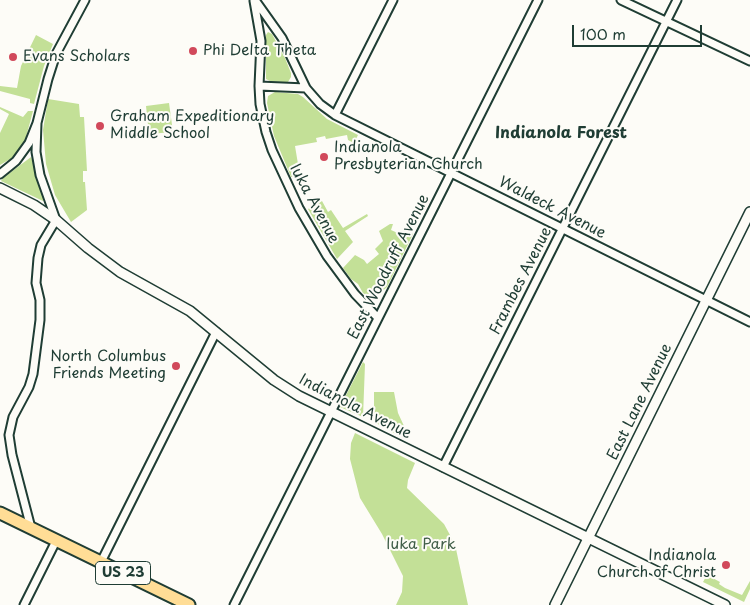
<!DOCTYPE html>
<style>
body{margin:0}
#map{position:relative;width:750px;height:605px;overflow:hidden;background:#fdfcf7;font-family:"Playpen Sans",sans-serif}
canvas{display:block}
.scale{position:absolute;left:572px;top:25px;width:130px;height:22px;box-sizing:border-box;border:2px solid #1f3d34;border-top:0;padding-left:6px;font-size:15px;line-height:18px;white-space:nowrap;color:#1f3d34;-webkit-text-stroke:4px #fdfcf7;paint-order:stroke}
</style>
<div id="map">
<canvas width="750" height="605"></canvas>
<div class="scale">100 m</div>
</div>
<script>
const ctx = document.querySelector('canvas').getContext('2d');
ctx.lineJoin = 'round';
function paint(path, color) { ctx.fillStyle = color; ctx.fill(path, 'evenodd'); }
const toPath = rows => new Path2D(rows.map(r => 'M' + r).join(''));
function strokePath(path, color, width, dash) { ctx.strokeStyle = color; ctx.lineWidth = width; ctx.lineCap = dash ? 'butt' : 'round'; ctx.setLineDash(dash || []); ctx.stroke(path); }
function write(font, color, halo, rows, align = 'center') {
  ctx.font = font + ' "Playpen Sans",sans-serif'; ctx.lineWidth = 4; ctx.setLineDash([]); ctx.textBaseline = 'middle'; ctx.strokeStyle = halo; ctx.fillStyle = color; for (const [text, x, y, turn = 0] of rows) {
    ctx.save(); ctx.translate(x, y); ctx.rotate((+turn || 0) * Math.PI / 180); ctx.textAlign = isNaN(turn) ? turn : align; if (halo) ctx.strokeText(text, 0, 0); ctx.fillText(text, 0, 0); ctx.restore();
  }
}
const green = toPath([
 [268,32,272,34,285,58,291,73,291,77,288,82,272,82,266,79,266,35],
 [36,35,53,44,44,66,34,104,30,103,30,99,0,91,0,86,17,88,21,66],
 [275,92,298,94,303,97,327,119,358,135,354,143,348,140,347,135,326,139,325,136,316,138,317,142,295,146,300,176,291,177,274,136,267,103,268,96],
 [48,99,79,104,80,117,84,117,87,171,83,171,83,182,85,182,87,210,71,222,55,195,46,164,43,130],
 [169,103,173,132,149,134,146,106],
 [0,107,23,117,28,111,33,111,25,141,12,158,0,165,0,133,9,114,0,109],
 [31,157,44,198,43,201,1,181,3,178],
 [322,201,328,212,331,210,343,228,367,214,368,216,345,231,353,242,337,259,308,209],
 [390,224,393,224,391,230,402,235,405,230,413,234,387,287,378,295,372,296,366,295,363,293,358,284,351,279,343,268,355,255,364,260,367,264,379,254,375,249,383,241,379,231],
 [363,362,365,364,363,417,340,407],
 [374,392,394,392,398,413,404,426,396,434,374,422],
 [355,433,415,463,408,480,407,488,444,524,450,535,456,549,468,605,396,605,402,592,403,576,382,534,360,498,350,459,351,443],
 [707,575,720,582,719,584,725,588,742,595,750,581,750,589,744,602,703,582]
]);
const minor = toPath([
 [255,0,282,38,306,88,320,104,335,115,750,322],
 [621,0,750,61],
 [254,1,261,41,259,86,260,104,266,132,272,150,299,208,327,256,355,294,378,318],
 [259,86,306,88],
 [335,115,393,0],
 [0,174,16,161,29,143,37,123,48,79,56,54,85,0],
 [443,467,677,0],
 [31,528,12,455,9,435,13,417,29,387,33,374,40,320,40,300,36,283,38,258,41,245,56,220,40,175,36,152,37,123],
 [101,562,216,332],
 [24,605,56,541],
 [234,605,538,0]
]);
const tertiary = toPath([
 [0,188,34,205,56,220,88,248,120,272,190,311,274,380,299,396,725,605],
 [555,605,750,212]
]);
const primary = toPath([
 [0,513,189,605]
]);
const markers = [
 [193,51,5,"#d1495b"],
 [13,57,5,"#d1495b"],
 [100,126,5,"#d1495b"],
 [324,157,5,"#d1495b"],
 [176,366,5,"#d1495b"],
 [726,565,5,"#d1495b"]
];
const shields = [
 [123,573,55]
];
const shieldNames = [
 ["US 23",123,573]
];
const poiNames = [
 ["Phi Delta Theta",203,51],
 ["Evans Scholars",23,57],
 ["Graham Expeditionary",110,117],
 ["Middle School",110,134],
 ["Indianola",334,148],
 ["Presbyterian Church",334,165],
 ["North Columbus",166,357,"right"],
 ["Friends Meeting",166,374,"right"],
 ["Indianola",716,556,"right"],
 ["Church of Christ",716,573,"right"]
];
const streetNames = [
 ["Iuka Avenue",314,204,62],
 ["Waldeck Avenue",552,208,27],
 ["East Woodruff Avenue",389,267,-63],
 ["Frambes Avenue",521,281,-63],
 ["East Lane Avenue",640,402,-64],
 ["Indianola Avenue",355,407,27]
];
const parkNames = [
 ["Iuka Park",421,545]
];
const neighbourhoodNames = [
 ["Indianola Forest",561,134]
];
paint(green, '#c3e097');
strokePath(minor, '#1f3d34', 11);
strokePath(tertiary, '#1f3d34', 12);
strokePath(primary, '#1f3d34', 15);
strokePath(minor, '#fdfcf7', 7);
strokePath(tertiary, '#fdfcf7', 9);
strokePath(primary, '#ffdd96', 11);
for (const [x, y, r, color] of markers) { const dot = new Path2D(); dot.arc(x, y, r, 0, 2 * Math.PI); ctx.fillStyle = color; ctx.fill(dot); strokePath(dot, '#fdfcf7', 2); }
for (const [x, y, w] of shields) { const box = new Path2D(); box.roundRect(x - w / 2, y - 11.5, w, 23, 4); ctx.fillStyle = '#fdfcf7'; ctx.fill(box); strokePath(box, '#1f3d34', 1); }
write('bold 14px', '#1f3d34', null, shieldNames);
write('15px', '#1f3d34', '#fdfcf7', poiNames, 'left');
write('15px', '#1f3d34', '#fdfcf7', streetNames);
write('15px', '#405e48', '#fdfcf7', parkNames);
write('bold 16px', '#1f3d34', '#fdfcf7', neighbourhoodNames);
</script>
